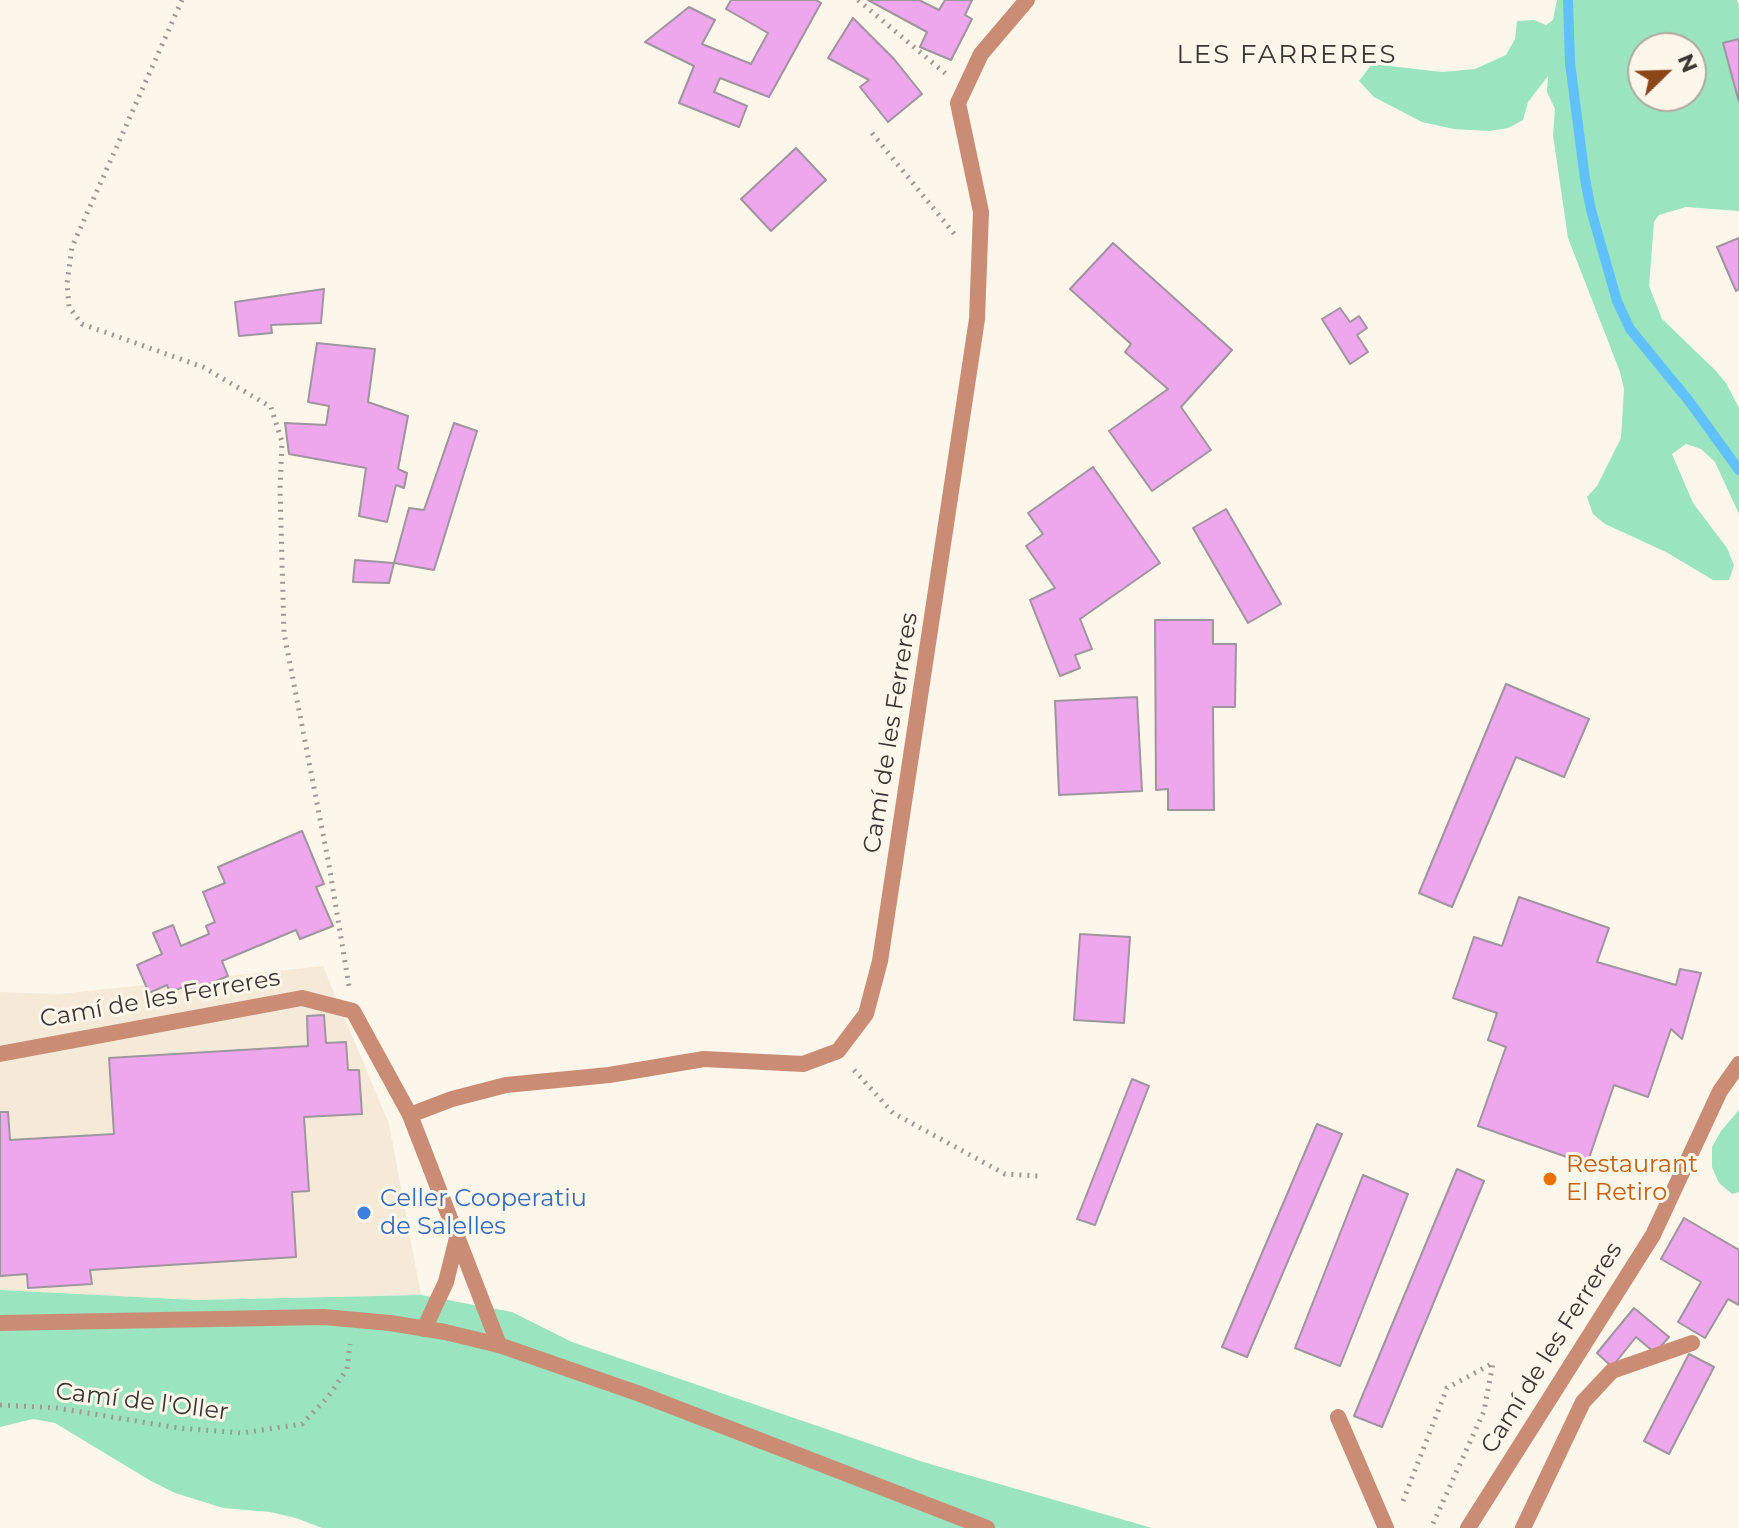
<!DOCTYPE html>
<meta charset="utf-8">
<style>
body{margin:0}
#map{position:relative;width:1739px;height:1528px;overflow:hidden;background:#fdf6eb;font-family:Montserrat,sans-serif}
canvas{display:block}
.north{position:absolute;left:1627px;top:32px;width:80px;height:80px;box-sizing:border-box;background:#fdf6eb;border:2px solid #afaaa1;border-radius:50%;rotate:67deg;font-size:22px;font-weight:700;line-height:32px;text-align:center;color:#3a3733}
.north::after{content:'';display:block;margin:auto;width:28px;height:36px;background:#8a4717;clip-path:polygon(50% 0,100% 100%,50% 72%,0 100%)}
</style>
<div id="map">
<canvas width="1739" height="1528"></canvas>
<div class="north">N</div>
</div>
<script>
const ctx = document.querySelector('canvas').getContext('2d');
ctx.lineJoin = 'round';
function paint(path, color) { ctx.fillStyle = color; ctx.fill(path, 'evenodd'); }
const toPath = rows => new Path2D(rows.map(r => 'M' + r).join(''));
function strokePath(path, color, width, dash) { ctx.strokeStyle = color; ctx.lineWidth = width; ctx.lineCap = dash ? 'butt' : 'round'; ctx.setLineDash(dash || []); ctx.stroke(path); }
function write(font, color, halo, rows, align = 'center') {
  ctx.font = font + ' Montserrat,sans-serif'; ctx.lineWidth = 6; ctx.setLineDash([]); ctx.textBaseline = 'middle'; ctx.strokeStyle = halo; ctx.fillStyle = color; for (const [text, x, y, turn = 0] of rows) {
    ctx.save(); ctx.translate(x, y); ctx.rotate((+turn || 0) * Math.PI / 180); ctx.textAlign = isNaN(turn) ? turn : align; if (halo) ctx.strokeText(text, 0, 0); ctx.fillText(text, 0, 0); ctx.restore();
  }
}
const built = toPath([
 [323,966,389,1124,421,1295,195,1300,0,1290,0,992,59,994]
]);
const green = toPath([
 [1557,0,1737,0,1739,6,1739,211,1686,207,1659,215,1654,222,1649,286,1662,319,1715,370,1726,383,1739,408,1739,514,1715,462,1701,449,1686,444,1672,454,1693,503,1727,548,1734,565,1729,580,1713,580,1666,552,1605,524,1593,514,1587,497,1597,486,1621,438,1624,389,1620,372,1568,238,1553,135,1555,109,1547,92,1548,76,1528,102,1523,120,1508,128,1489,131,1454,129,1422,122,1374,97,1359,81,1372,64,1442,72,1475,69,1506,55,1515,39,1517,21,1534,20,1546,25,1553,20],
 [1643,48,1691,48,1691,96,1643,96],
 [1739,1110,1739,1192,1732,1194,1719,1183,1712,1167,1712,1147,1721,1131],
 [0,1290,196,1300,421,1295,512,1312,572,1342,923,1462,1152,1528,322,1528,296,1518,270,1512,223,1508,175,1493,151,1481,55,1423,33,1419,0,1427]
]);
const stream = toPath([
 [1568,0,1570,63,1585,179,1591,210,1617,301,1630,329,1689,401,1739,470]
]);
const building = toPath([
 [731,0,816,0,821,3,769,97,720,78,714,92,747,106,739,127,679,103,694,66,645,42,689,7,715,20,702,44,751,64,768,33,726,9,731,0],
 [868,0,919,0,939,10,945,0,972,0,965,15,972,19,951,60,920,47,927,32,868,0],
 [853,18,894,59,922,94,888,122,860,87,869,80,828,58,853,18],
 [1739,39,1739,102,1723,43,1739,39],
 [796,148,826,180,771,231,741,199,796,148],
 [1739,238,1739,289,1736,291,1717,247,1739,238],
 [1113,243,1232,350,1181,407,1211,450,1152,491,1109,431,1168,389,1125,352,1131,344,1070,289,1113,243],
 [324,289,321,323,271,325,272,333,239,336,235,302,324,289],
 [1340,308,1350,322,1359,316,1367,328,1357,335,1368,352,1350,364,1322,319,1340,308],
 [317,343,375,349,368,402,408,416,398,469,407,473,404,488,396,485,387,522,359,516,366,468,289,454,285,423,326,425,329,406,308,402,317,343],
 [454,423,477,431,434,570,394,563,409,508,424,510,454,423],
 [1093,467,1160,563,1080,619,1092,649,1075,655,1080,668,1060,676,1030,600,1055,588,1026,546,1043,534,1028,513,1093,467],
 [1226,509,1281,604,1248,623,1193,528,1226,509],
 [355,560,394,563,389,583,353,582,355,560],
 [1155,620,1213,620,1213,644,1236,644,1235,707,1213,707,1214,810,1168,810,1168,789,1156,790,1155,620],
 [1506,684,1589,719,1564,777,1516,757,1452,907,1419,893,1506,684],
 [1137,697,1142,791,1059,795,1055,701,1137,697],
 [302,831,324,884,316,887,333,926,300,939,296,930,222,961,228,976,192,991,189,985,170,992,167,985,149,993,137,965,162,954,153,933,173,925,181,946,209,934,206,926,215,922,203,892,225,883,218,867,302,831],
 [1519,897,1609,928,1597,962,1676,985,1680,969,1701,973,1682,1039,1671,1029,1648,1097,1614,1085,1587,1164,1478,1126,1506,1047,1488,1040,1497,1013,1453,998,1474,937,1502,946,1519,897],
 [1080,934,1130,937,1124,1023,1074,1020,1080,934],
 [324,1015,326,1043,346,1042,348,1070,359,1070,362,1114,304,1117,309,1191,292,1192,296,1257,90,1270,92,1284,28,1288,27,1274,0,1276,0,1112,8,1112,10,1140,114,1134,109,1058,308,1046,307,1016,324,1015],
 [1132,1079,1149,1086,1095,1225,1077,1219,1132,1079],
 [1317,1124,1342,1134,1247,1357,1222,1347,1317,1124],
 [1457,1169,1484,1181,1382,1427,1354,1416,1457,1169],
 [1363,1175,1408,1194,1340,1366,1295,1348,1363,1175],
 [1684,1218,1739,1250,1739,1305,1728,1299,1705,1338,1678,1322,1701,1282,1661,1259,1684,1218],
 [1634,1308,1669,1337,1655,1353,1636,1337,1612,1367,1597,1353,1634,1308],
 [1689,1354,1714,1367,1669,1454,1644,1441,1689,1354]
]);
const path = toPath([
 [182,0,72,247,67,284,69,307,82,324,203,367,271,407,282,442,280,489,284,633,329,865,349,986],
 [858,0,946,74],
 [872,133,956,236],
 [854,1070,893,1113,1005,1174,1038,1176],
 [0,1405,57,1408,179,1428,242,1433,302,1424,328,1397,347,1369,350,1344],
 [1403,1501,1447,1388,1493,1363,1484,1411,1431,1528]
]);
const service = toPath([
 [1338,1417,1386,1528],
 [1523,1528,1583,1402,1612,1371,1692,1343]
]);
const minor = toPath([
 [0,1054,302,998,353,1011,410,1115,499,1345],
 [410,1115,452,1099,506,1085,609,1075,704,1059,803,1064,838,1051,866,1014,880,961,977,319,981,212,958,103,981,54,1027,0],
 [424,1329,446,1282,457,1238],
 [1468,1528,1653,1235,1720,1091,1739,1064]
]);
const tertiary = toPath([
 [0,1323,324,1317,390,1323,445,1332,499,1345,640,1394,987,1528]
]);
const markers = [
 [1550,1179,8,"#e8710a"],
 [364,1213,8,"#3f7fe0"]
];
const streetNames = [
 ["Camí de les Ferreres",891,733,-81],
 ["Camí de les Ferreres",160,999,-10],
 ["Camí de les Ferreres",1552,1348,-58],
 ["Camí de l'Oller",142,1402,7]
];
const foodNames = [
 ["Restaurant",1566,1165],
 ["El Retiro",1566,1193]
];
const shopNames = [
 ["Celler Cooperatiu",380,1199],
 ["de Salelles",380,1227]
];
const neighbourhoodNames = [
 ["LES FARRERES",1287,55]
];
paint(built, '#f5ead8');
paint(green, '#9ae4c0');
strokePath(stream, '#61c1fd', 10);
paint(building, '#eea6ed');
strokePath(building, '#9f959e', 2);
strokePath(path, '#9f9a93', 5, [2, 6]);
strokePath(service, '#cb8c75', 16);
strokePath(minor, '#cb8c75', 16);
strokePath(tertiary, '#cb8c75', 16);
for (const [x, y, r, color] of markers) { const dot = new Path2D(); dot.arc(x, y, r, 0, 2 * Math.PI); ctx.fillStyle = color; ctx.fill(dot); strokePath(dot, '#fdf6eb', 3); }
write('24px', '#3a3733', '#fdf6eb', streetNames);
write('24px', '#c56008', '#fdf6eb', foodNames, 'left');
write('24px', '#366cbe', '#fdf6eb', shopNames, 'left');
ctx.letterSpacing = '2px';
write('26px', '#3a3733', '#fdf6eb', neighbourhoodNames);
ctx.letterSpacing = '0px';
</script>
